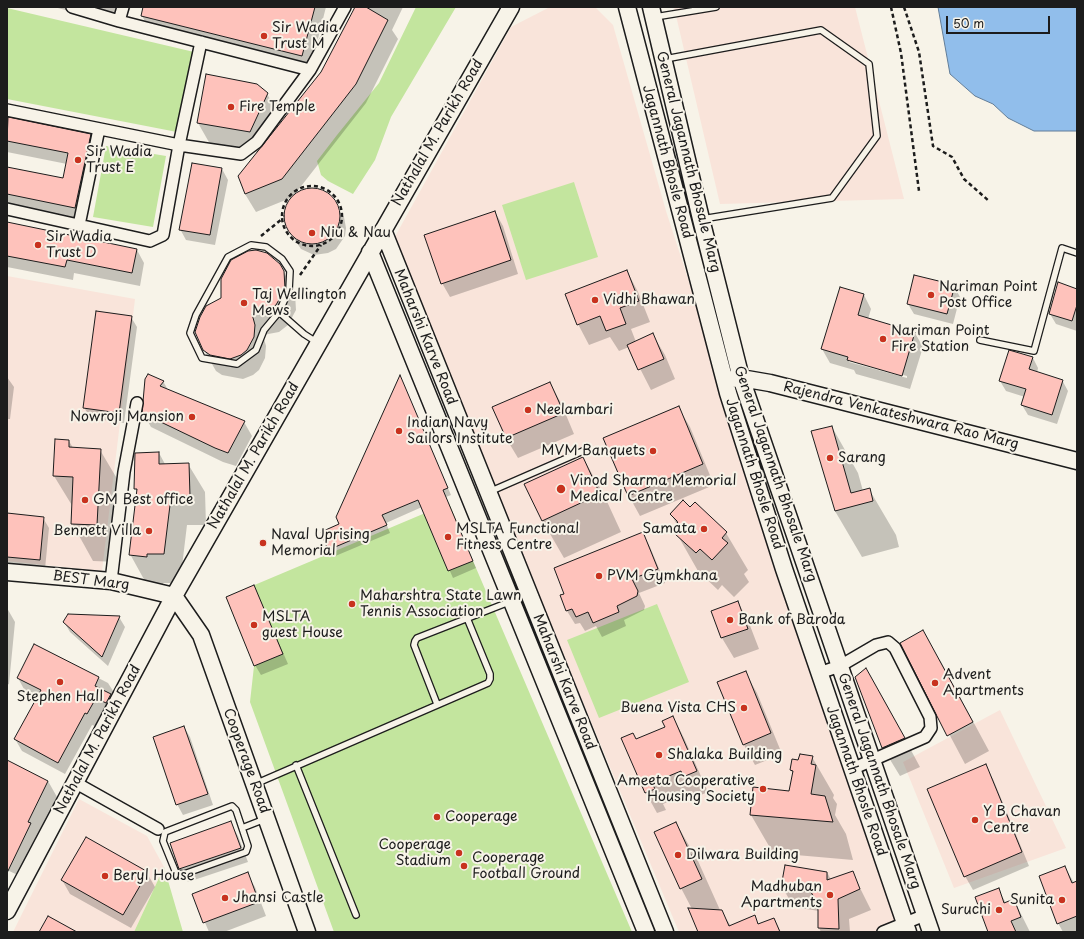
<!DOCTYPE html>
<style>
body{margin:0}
#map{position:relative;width:1084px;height:939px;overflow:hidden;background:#f7f3e8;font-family:"Playpen Sans",sans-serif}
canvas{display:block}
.frame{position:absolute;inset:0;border:8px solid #1c1c1c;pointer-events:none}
.scale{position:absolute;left:946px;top:16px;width:104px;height:18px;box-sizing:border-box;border:2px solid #1c1c1c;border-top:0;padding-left:5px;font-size:12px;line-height:14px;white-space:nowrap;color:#1c1c1c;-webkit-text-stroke:3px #f7f3e8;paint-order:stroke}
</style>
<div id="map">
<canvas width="1084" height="939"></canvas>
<div class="frame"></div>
<div class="scale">50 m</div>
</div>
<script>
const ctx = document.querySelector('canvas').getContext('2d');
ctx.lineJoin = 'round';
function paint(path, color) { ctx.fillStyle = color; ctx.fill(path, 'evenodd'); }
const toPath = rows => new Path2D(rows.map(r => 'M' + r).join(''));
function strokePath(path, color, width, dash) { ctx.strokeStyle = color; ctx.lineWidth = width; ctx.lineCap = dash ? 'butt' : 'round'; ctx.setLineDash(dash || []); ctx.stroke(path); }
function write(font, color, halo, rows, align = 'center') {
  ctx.font = font + ' "Playpen Sans",sans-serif'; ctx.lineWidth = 4; ctx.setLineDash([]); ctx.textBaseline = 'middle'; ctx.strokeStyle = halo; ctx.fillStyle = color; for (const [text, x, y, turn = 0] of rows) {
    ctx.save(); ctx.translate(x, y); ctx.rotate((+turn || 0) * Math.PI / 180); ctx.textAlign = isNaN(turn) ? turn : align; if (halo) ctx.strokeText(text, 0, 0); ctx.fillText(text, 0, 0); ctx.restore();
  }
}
const built = toPath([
 [550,7,595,7,613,25,666,211,900,932,679,932,430,337,392,242,511,27],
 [674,7,855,7,904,199,720,204],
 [7,276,135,299,102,571,7,561],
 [1000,710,1066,848,954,888,903,762],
 [79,799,147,836,164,867,134,932,13,932]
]);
const green = toPath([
 [416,7,456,7,391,117,375,160,353,194,328,181,321,175,317,161,337,135,379,83],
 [7,8,194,52,177,132,7,99],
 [106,146,166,156,153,227,93,217],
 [574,182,598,257,526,280,502,205],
 [449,503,473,561,632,932,334,932,250,702,254,666,226,597],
 [657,604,689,682,599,718,567,640],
 [164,867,183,932,134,932]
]);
const water = toPath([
 [938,7,1077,7,1077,131,1034,131,1008,118,993,104,975,96,950,74,938,7],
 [310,192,320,194,327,198,331,206,332,218,330,224,322,214,312,212,298,221,292,218,291,213,294,201,299,195,310,192]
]);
const shadow = toPath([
 [54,7,131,7,122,25],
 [144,7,326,7,310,70,150,30,142,16],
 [356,7,403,7,392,30,398,39,366,103,295,194,306,189,317,189,326,192,344,217,346,228,345,236,336,249,328,253,314,255,301,249,287,228,284,218,289,200,293,197,256,212,245,194,258,152,210,144,198,123,267,94,279,114,269,139,321,73],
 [7,118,90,135,98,149,83,221,7,206,7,168,64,179,67,164,7,152],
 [193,164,222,169,228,180,215,245,186,240,180,229],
 [495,212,503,226,518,274,450,297,442,283],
 [7,223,137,250,144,263,140,286,74,273,73,280,7,267],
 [280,265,295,293,296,310,288,325,279,332,263,335,266,346,265,358,259,370,253,375,243,379,222,375,216,371,204,350],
 [627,271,638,292,650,322,631,329,636,342,653,335,665,355,675,379,651,390,629,347,619,351,610,337,589,345,578,324],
 [954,286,960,297,953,324,914,314,908,304],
 [1077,290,1077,331,1056,324,1050,314],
 [864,295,871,309,868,319,915,333,923,347,910,389,856,374,854,370,830,363,822,349],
 [849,360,907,376,907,378,849,362],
 [131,317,137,327,124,423,90,418,84,407],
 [1033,358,1038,368,1037,373,1062,380,1068,391,1057,424,1028,415,1022,405,1025,397,1006,391,1000,381],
 [7,377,14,387,10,419,7,419],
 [400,377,451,495,446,497,476,568,453,578,422,507,386,523,390,533,333,557,322,532,340,525],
 [146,380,163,381,168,390,244,422,252,436,236,466,223,462,151,427,143,413],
 [550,383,561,403,574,434,518,458,506,438,493,408],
 [678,407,690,427,714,485,640,516,629,496,604,438],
 [832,427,858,473,863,491,869,489,896,535,899,547,862,557,835,511],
 [69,441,73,448,100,450,122,487,119,562,93,561,72,523,73,507,54,476],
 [159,453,165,464,188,464,205,492,206,525,187,525,180,583,163,583,163,585,146,583,130,554,137,492,135,488],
 [583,458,604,495,621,532,564,558,542,520],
 [690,509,726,533,748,570,744,574,749,582,734,597,722,585,718,590,698,571,677,534,680,530,671,514],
 [7,514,43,518,49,528,45,569,7,565],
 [643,534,650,547,665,583,639,593,645,606,644,610,624,620,626,626,602,637,596,626,585,631,580,623,575,624,567,611,565,594],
 [254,586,288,664,261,675,255,665],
 [738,602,749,623,759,649,734,658,722,638,712,611],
 [7,608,15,622,9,684,7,685],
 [119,617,125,627,108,666,70,632,64,622],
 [901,643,940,660,989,751,965,764],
 [35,645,108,683,115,694,110,694,118,707,114,715,103,710,95,726,92,725,65,774,22,751,15,739,38,697,25,691,18,678],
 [745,672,757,693,782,754,755,765,744,745],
 [856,677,883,698,920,767,900,776,883,748],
 [673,717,684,738,708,792,696,797,692,791,663,804,666,810,657,813,646,793,622,739,636,740,666,728],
 [184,727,190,737,213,805,183,815,177,804],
 [812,757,834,795,833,798,837,804,835,815,846,834,853,860,773,853,751,815,754,789,790,792,793,775,791,770,799,762],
 [7,761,48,781,57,797,38,836,40,840,22,877,7,870],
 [985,766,993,779,1029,866,973,890,965,876],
 [230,822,238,836,248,862,188,882,180,869,171,843],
 [676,823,698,861,720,910,731,926,754,917,759,925,774,919,781,932,699,932,692,909,681,888],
 [1065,867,1074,883,1077,884,1077,932,1063,932,1058,923],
 [827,872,831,880,852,872,871,910,849,919,850,932,821,932,819,928,819,911,794,907,782,887],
 [147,873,155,887,131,928,70,894,62,880],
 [247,874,255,887,266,916,224,932,209,932,193,894],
 [998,889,1006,903,1014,900,1030,932,990,932]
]);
const building = toPath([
 [143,7,315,7,302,56,141,16,143,7],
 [355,7,366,7,388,20,356,84,282,179,245,194,238,176,321,72,355,7],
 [206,74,257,84,268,93,250,132,197,123,206,74],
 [8,117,91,134,75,208,7,194,7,167,63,178,68,153,7,141,8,117],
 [192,163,222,168,210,235,179,230,192,163],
 '284 216a28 28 0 1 1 56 0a28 28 0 1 1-56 0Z',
 [495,211,511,260,441,284,424,235,495,211],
 [7,222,137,249,132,273,67,260,65,267,7,256,7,222],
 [256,250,267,253,280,264,284,271,285,289,276,305,267,311,252,314,255,325,254,337,247,350,241,355,230,359,210,355,203,350,195,332,200,317,206,306,221,298,221,279,231,260,248,251,256,250],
 [627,270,639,301,620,308,626,324,606,331,600,316,577,325,565,294,627,270],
 [914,275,955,285,947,314,907,304,914,275],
 [1058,282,1077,289,1077,305,1072,321,1049,314,1058,282],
 [840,287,864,294,858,315,915,332,902,376,847,360,848,357,821,349,840,287],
 [96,311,132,316,119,413,83,408,96,311],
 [653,333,664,359,638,370,627,345,653,333],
 [1009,350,1033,357,1029,369,1063,380,1052,415,1021,405,1026,389,999,381,1009,350],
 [148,374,164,381,160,386,245,421,228,453,215,448,142,413,145,379,148,374],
 [400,375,448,488,443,490,473,561,448,571,418,500,382,515,387,525,328,550,321,532,339,524,336,517,400,375],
 [550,382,564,413,506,438,492,407,550,382],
 [679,406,703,464,628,496,603,438,679,406],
 [832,426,851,493,870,488,873,501,835,511,811,431,832,426],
 [55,439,69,440,69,447,101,449,97,525,71,524,73,477,53,476,55,439],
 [159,452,159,464,189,463,190,496,171,497,164,554,147,554,147,557,129,555,137,489,134,489,135,453,159,452],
 [583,457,600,494,542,521,524,484,583,457],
 [683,500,690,507,695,502,727,532,722,538,728,543,712,560,700,549,696,553,675,534,680,529,677,526,678,524,677,521,670,514,683,500],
 [7,513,44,517,40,560,7,557,7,513],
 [643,532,658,569,632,579,638,591,637,596,617,606,619,612,593,623,588,612,576,617,572,609,566,611,560,595,564,594,554,568,643,532],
 [254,585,283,654,254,666,226,597,254,585],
 [738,601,748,629,721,638,711,611,738,601],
 [68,614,120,616,102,657,63,622,68,614],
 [923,630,973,722,947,736,900,643,923,630],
 [34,644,99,677,95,686,111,694,106,703,96,698,87,714,85,713,58,763,14,739,41,690,17,678,34,644],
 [866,668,905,738,882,748,855,677,866,668],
 [746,671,771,733,743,745,717,682,746,671],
 [673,716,697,771,683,777,681,771,652,783,655,789,645,793,621,738,633,733,636,739,665,727,662,721,673,716],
 [184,726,208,794,176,805,153,737,184,726],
 [800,754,813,756,811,764,816,765,811,794,825,796,833,822,750,815,753,787,789,791,793,771,790,770,792,759,798,760,800,754],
 [7,760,48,781,28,822,31,823,7,873,7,760],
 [986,764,1022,852,964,877,927,789,986,764],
 [231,821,241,848,179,869,170,843,231,821],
 [676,822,702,879,680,889,654,832,676,822],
 [86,837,148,872,123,915,61,880,86,837],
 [785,865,827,872,827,880,853,871,860,889,838,899,839,929,818,928,818,905,811,892,781,887,785,865],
 [1065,866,1072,883,1077,881,1077,916,1057,924,1039,876,1065,866],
 [248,872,259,902,203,923,192,894,248,872],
 [999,888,1004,903,1014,899,1021,917,1011,921,1016,932,988,932,975,897,999,888],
 [688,908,722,910,729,926,755,915,758,924,774,918,780,932,698,932,688,908],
 [48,916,77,932,39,932,48,916]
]);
const path = toPath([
 [891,7,901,53,919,191],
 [904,7,919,52,933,146,952,157,964,179,989,201],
 '282 216a30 30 0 1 1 60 0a30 30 0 1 1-60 0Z',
 [261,236,282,219],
 [300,275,321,245]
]);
const lane = toPath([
 [655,17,716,7],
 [665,59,821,30,869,64,877,136,832,198,702,219],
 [279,312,264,330,256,350,237,364,202,358,190,333,196,315,228,257,251,245,266,247,282,259,290,271,289,290,279,312,304,334,318,343],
 [980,340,1034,351,1062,248,1077,253],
 [489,492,583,451],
 [437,704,414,645,415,641,417,638,509,602],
 [296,765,356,915],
 [255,784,488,683,490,679,490,674,467,618],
 [242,828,236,810,232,806,165,832,163,841,176,873,184,874,246,852,248,846,242,828,265,819]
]);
const street = toPath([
 [72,7,119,21,310,70],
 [119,21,123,7],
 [7,110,179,145,241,154,257,142,310,70,345,7],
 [7,209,150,241,163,235,179,145,201,42],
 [79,225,99,129],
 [111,581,124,472,137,403],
 [819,673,840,666,876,645,888,642,895,648,930,717,931,728,925,737,852,769],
 [76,783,158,829],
 [883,932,925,915]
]);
const secondary = toPath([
 [627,7,728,393,784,569,908,932],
 [651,7,701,219,741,378,931,932],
 [383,230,665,932],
 [370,252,646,932],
 [732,379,741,378,770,383,1077,461],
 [7,572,111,581,174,596],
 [174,596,201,635,307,932],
 [7,911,174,596,511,7]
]);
const markers = [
 [264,36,4,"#c8321e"],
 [231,107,4,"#c8321e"],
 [78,160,4,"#c8321e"],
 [312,233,4,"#c8321e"],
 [38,245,4,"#c8321e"],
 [931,295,4,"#c8321e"],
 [595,300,4,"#c8321e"],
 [244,303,4,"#c8321e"],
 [883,339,4,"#c8321e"],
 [528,410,4,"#c8321e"],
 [192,417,4,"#c8321e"],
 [399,431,4,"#c8321e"],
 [653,451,4,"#c8321e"],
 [830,458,4,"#c8321e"],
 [561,489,5,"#c8321e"],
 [85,500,4,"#c8321e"],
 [704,529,4,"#c8321e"],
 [149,531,4,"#c8321e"],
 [448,537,4,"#c8321e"],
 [263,543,4,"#c8321e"],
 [599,576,4,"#c8321e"],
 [352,604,4,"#c8321e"],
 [730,620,4,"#c8321e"],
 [254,625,4,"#c8321e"],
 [60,682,4,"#c8321e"],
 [935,683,4,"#c8321e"],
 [744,708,4,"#c8321e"],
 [659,755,4,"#c8321e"],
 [763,789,4,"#c8321e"],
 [437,817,4,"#c8321e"],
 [975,820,4,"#c8321e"],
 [459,853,4,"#c8321e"],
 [678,855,4,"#c8321e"],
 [464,866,4,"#c8321e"],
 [105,876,4,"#c8321e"],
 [830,895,4,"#c8321e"],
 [225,898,4,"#c8321e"],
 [1062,900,4,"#c8321e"],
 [999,910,4,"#c8321e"]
];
const poiNames = [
 ["Sir Wadia",272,28],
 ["Trust M",272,44],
 ["Fire Temple",239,107],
 ["Sir Wadia",86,152],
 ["Trust E",86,168],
 ["Niu & Nau",320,233],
 ["Sir Wadia",46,237],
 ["Trust D",46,253],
 ["Nariman Point",939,287],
 ["Post Office",939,303],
 ["Taj Wellington",252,295],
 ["Mews",252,311],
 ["Vidhi Bhawan",603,300],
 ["Nariman Point",891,331],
 ["Fire Station",891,347],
 ["Neelambari",536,410],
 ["Nowroji Mansion",184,417,"right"],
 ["Indian Navy",407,423],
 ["Sailors Institute",407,439],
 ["MVM Banquets",645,451,"right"],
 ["Sarang",838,458],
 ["Vinod Sharma Memorial",570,481],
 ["Medical Centre",570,497],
 ["GM Best office",93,500],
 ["MSLTA Functional",456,529],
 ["Fitness Centre",456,545],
 ["Samata",696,529,"right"],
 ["Bennett Villa",141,531,"right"],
 ["Naval Uprising",271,535],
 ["Memorial",271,551],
 ["PVM Gymkhana",607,576],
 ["Maharshtra State Lawn",360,596],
 ["Tennis Association",360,612],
 ["MSLTA",262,617],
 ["guest House",262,633],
 ["Bank of Baroda",738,620],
 ["Advent",943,675],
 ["Apartments",943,691],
 ["Stephen Hall",60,697,"center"],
 ["Buena Vista CHS",736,708,"right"],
 ["Shalaka Building",667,755],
 ["Ameeta Cooperative",755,781,"right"],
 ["Housing Society",755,797,"right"],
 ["Y B Chavan",983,812],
 ["Centre",983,828],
 ["Cooperage",445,817],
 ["Cooperage",451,845,"right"],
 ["Stadium",451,861,"right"],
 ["Dilwara Building",686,855],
 ["Cooperage",472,858],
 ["Football Ground",472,874],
 ["Beryl House",113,876],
 ["Madhuban",822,887,"right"],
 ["Apartments",822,903,"right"],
 ["Jhansi Castle",233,898],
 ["Sunita",1054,900,"right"],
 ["Suruchi",991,910,"right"]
];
const streetNames = [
 ["Nathalal M. Parikh Road",438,133,-60],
 ["Jagannath Bhosle Road",667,162,75],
 ["General Jagannath Bhosale Marg",688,162,76],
 ["Maharshi Karve Road",425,337,68],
 ["Rajendra Venkateshwara Rao Marg",901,416,14],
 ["Nathalal M. Parikh Road",254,456,-60],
 ["Jagannath Bhosle Road",754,474,72],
 ["General Jagannath Bhosale Marg",775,474,71],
 ["BEST Marg",91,581,7],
 ["Maharshi Karve Road",564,682,68],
 ["Nathalal M. Parikh Road",98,740,-62],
 ["Cooperage Road",246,761,70],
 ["Jagannath Bhosle Road",856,781,71],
 ["General Jagannath Bhosale Marg",879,781,71]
];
paint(built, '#f9e4da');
paint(green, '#c3e59e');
paint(water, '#91beeb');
strokePath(water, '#627d98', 1);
paint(shadow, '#0003');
paint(building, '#fec2bb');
strokePath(building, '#1c1c1c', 1);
strokePath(lane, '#1c1c1c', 8);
strokePath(street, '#1c1c1c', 14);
strokePath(secondary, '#1c1c1c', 19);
strokePath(path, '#1c1c1c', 2.5, [4, 3]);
strokePath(lane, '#f7f3e8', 5.5);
strokePath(street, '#f7f3e8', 11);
strokePath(secondary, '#f7f3e8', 16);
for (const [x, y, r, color] of markers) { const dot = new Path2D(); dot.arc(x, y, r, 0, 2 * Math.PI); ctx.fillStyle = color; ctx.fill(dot); strokePath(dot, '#f7f3e8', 1.5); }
write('14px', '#1c1c1c', '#f7f3e8', poiNames, 'left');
write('14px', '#1c1c1c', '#f7f3e8', streetNames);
</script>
